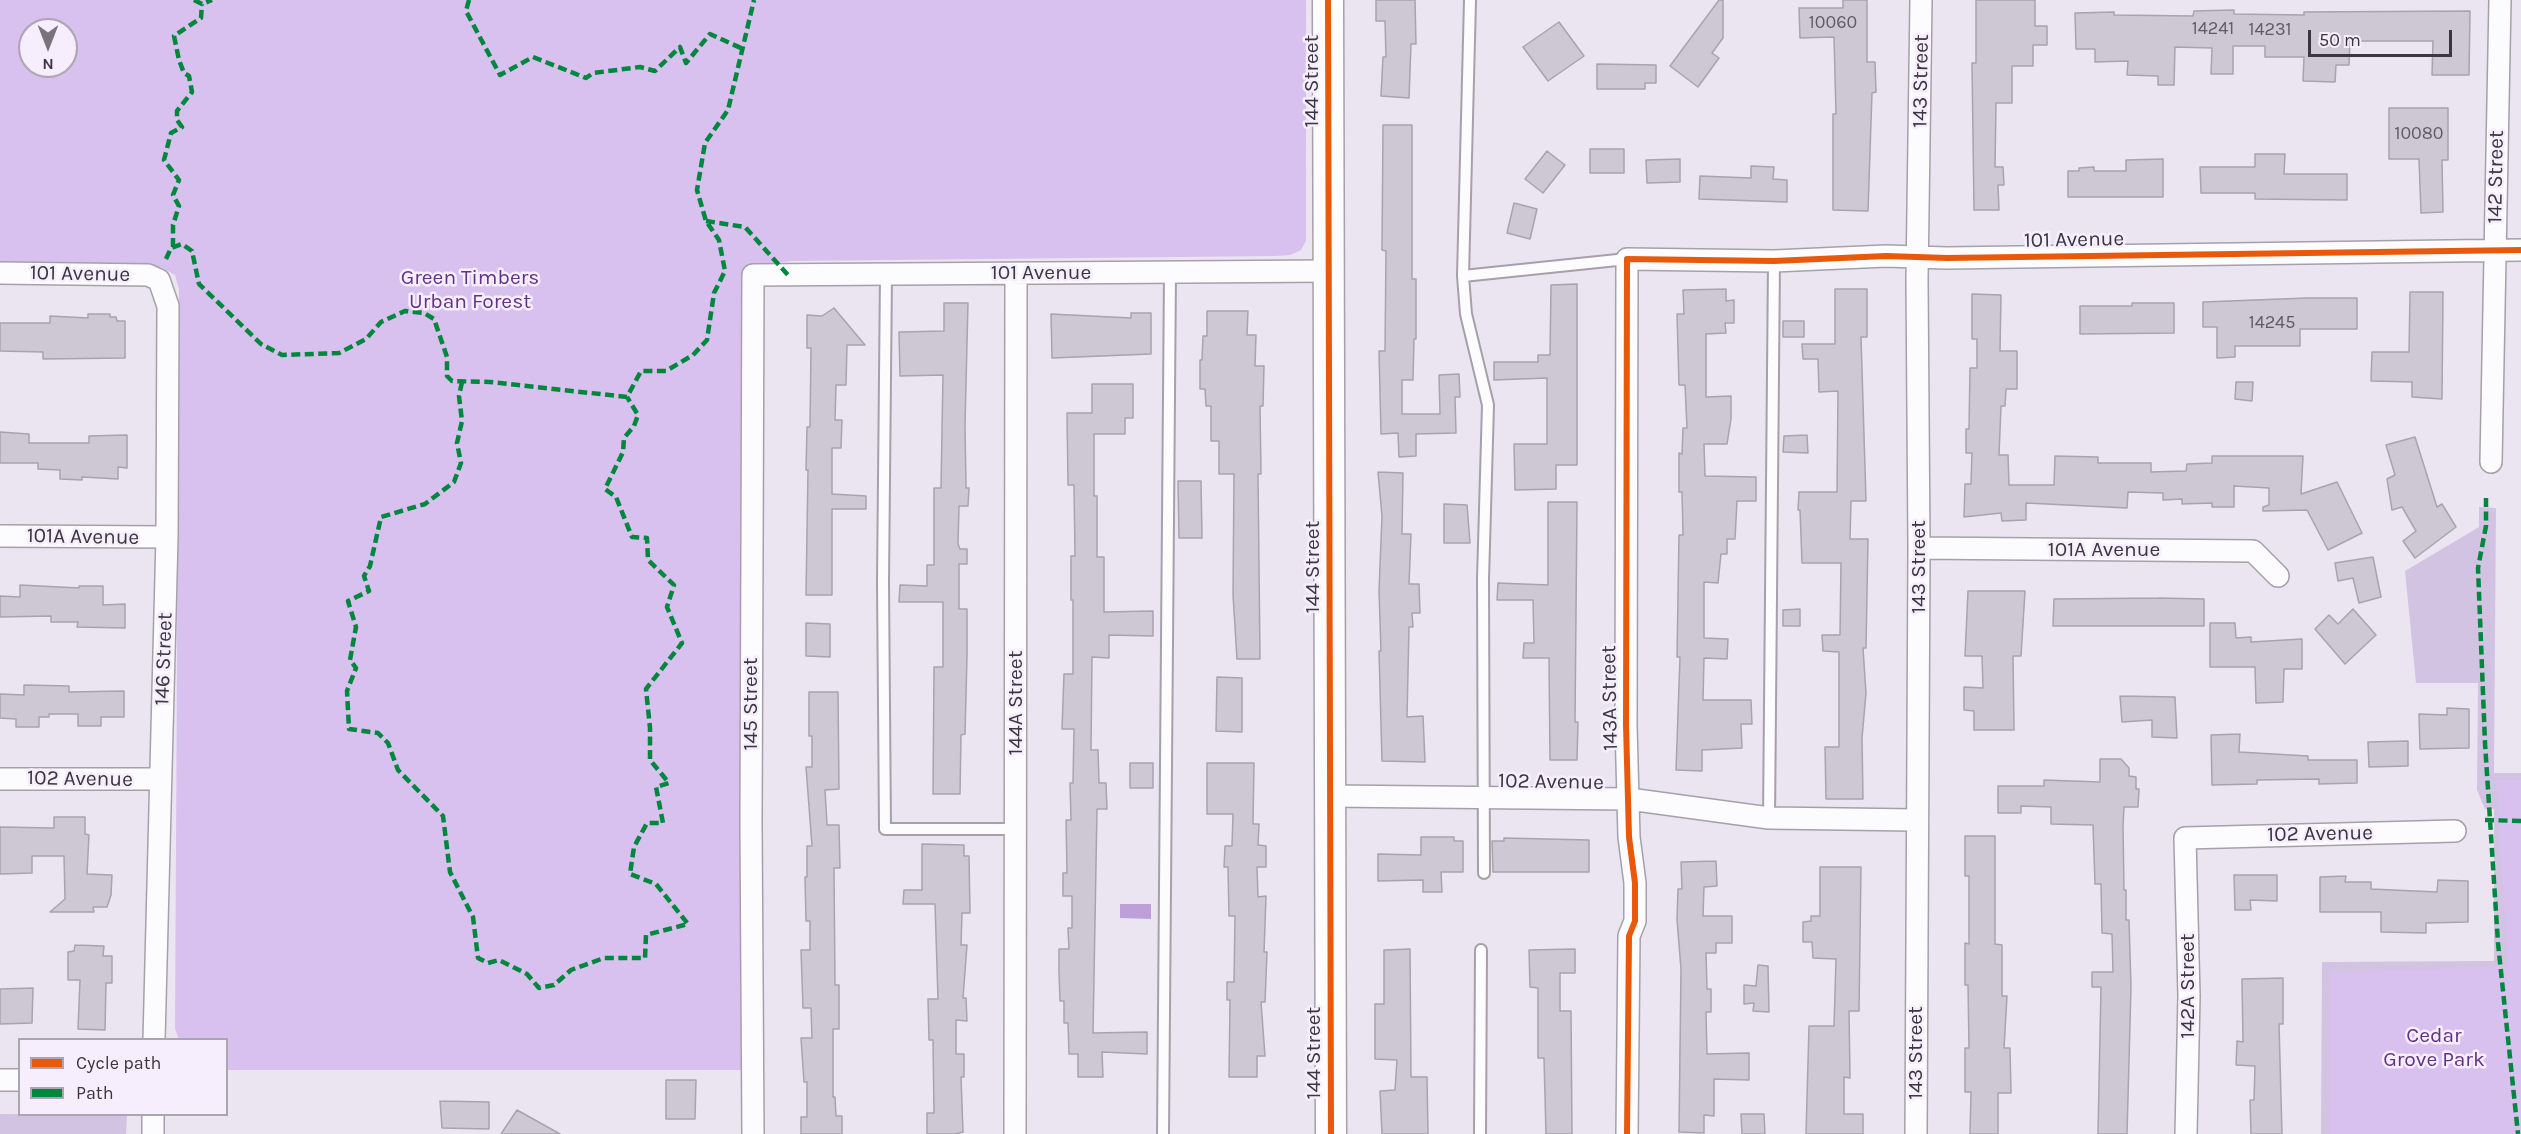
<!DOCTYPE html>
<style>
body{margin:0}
#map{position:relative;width:2521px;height:1134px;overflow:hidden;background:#ebe5f2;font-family:Karla,sans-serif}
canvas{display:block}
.legend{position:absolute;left:18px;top:1038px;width:210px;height:78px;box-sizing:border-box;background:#f6eefd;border:2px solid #aba4b1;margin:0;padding:8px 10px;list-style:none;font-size:18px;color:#3b3640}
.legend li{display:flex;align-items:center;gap:12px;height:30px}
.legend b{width:30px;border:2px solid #aba4b1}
.north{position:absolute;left:18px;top:18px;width:60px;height:60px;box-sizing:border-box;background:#f6eefd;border:2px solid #aba4b1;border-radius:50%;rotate:180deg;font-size:16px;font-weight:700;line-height:24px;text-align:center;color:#3b3640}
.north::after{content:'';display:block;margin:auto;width:21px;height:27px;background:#79737e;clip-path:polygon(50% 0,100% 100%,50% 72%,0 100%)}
.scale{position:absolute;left:2308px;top:30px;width:144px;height:27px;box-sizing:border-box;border:3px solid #3b3640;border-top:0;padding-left:8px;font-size:18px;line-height:21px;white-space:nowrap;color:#3b3640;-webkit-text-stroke:4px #f6eefd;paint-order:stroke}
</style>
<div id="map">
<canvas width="2521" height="1134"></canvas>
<ul class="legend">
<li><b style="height:8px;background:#e8590c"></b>Cycle path</li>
<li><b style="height:8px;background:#00873e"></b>Path</li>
</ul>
<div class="north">N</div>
<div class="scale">50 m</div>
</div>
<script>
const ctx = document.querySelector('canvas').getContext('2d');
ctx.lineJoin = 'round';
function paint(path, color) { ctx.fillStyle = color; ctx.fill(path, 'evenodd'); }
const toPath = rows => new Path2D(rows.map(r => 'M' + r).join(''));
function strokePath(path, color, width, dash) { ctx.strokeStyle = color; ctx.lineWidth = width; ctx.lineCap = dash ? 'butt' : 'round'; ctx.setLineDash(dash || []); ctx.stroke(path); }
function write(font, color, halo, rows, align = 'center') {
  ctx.font = font + ' Karla,sans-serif'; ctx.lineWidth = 5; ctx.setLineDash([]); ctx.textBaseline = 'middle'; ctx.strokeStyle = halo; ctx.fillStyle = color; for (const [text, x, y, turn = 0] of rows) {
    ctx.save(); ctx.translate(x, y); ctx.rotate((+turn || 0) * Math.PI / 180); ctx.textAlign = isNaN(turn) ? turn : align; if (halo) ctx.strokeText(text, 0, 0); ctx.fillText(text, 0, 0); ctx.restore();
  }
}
const green = toPath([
 [2479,507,2496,508,2494,773,2521,773,2521,1134,2321,1134,2322,962,2494,961,2494,809,2485,809,2477,790,2478,683,2416,683,2405,571,2479,527],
 [0,1114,127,1115,126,1134,0,1134]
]);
const forest = toPath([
 [0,0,1306,0,1306,241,1301,250,1290,255,1275,256,791,261,774,263,764,270,744,1070,227,1070,226,1040,179,1039,175,1029,179,289,175,275,161,267,0,266],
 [30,30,66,30,66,66,30,66],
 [2496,780,2521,780,2521,1134,2330,1134,2330,973,2508,966]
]);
const water = toPath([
 [1120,904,1151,904,1151,919,1120,918]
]);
const building = toPath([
 [1376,0,1415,0,1416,44,1411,44,1409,98,1381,96,1383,57,1386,57,1385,21,1376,21,1376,0],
 [1719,0,1723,0,1723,38,1712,53,1719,58,1698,87,1670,66,1719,0],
 [1843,0,1867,0,1867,62,1875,62,1876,92,1872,93,1868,211,1833,210,1833,114,1836,114,1834,37,1800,38,1799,8,1843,8,1843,0],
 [1976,0,2035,0,2035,26,2047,26,2047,45,2033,45,2033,66,2012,66,2012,103,1996,103,1995,167,2003,167,2004,185,1998,185,1999,210,1974,210,1972,63,1976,63,1976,0],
 [2234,10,2234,14,2304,15,2304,12,2470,11,2469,75,2432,75,2433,41,2350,41,2349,65,2336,65,2335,82,2303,81,2304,57,2265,57,2265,46,2233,46,2233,74,2211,74,2212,48,2175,47,2174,85,2158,85,2158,76,2127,75,2128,61,2095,62,2095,49,2076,49,2075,13,2114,12,2114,15,2193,16,2194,11,2234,10],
 [1559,22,1584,56,1548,81,1523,47,1559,22],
 [1597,64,1656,65,1656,83,1645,83,1645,89,1597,89,1597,64],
 [2389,108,2448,108,2448,160,2442,160,2443,212,2421,213,2419,159,2389,159,2389,108],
 [1383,125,1412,125,1412,279,1416,279,1416,339,1414,339,1413,380,1402,380,1402,414,1440,414,1439,375,1459,374,1460,397,1455,397,1456,433,1416,434,1416,456,1399,457,1398,433,1381,434,1379,351,1385,351,1386,251,1382,250,1383,125],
 [1590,149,1624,149,1624,173,1590,173,1590,149],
 [1547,151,1565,165,1543,193,1525,179,1547,151],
 [2255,154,2285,154,2284,174,2347,174,2347,200,2255,199,2255,193,2201,193,2200,167,2255,167,2255,154],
 [1680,159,1680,182,1647,183,1646,160,1680,159],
 [2163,159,2163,197,2068,197,2068,171,2079,171,2079,168,2094,167,2094,171,2126,171,2126,160,2163,159],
 [1751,166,1774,167,1773,179,1787,180,1787,202,1699,199,1700,176,1751,178,1751,166],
 [1514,203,1537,209,1530,239,1507,233,1514,203],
 [1577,284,1577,465,1556,465,1556,489,1515,490,1514,444,1547,444,1547,378,1494,380,1494,362,1538,362,1538,355,1550,355,1551,285,1577,284],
 [1726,289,1726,301,1734,300,1734,323,1725,323,1726,333,1706,334,1706,397,1731,396,1731,419,1727,444,1704,444,1705,476,1756,477,1756,501,1737,501,1735,539,1727,539,1727,554,1721,554,1718,583,1704,582,1704,638,1728,639,1727,659,1704,658,1703,700,1751,700,1752,724,1741,724,1742,748,1702,750,1702,771,1676,770,1680,657,1677,657,1679,535,1683,535,1682,492,1679,492,1679,453,1682,454,1683,428,1687,428,1685,385,1679,385,1677,314,1684,314,1683,290,1726,289],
 [1835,289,1867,289,1867,337,1861,337,1866,501,1851,501,1850,539,1868,539,1866,648,1863,648,1866,693,1862,738,1863,799,1826,799,1825,747,1839,747,1839,652,1823,651,1822,635,1840,635,1841,563,1802,563,1800,510,1798,510,1799,492,1837,492,1838,391,1819,392,1818,359,1803,359,1802,344,1835,344,1835,289],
 [2410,292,2443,292,2442,399,2412,397,2412,382,2371,381,2372,352,2409,352,2410,292],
 [1972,294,2001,295,2000,351,2017,351,2017,389,2006,389,2005,406,2001,406,1999,455,2008,455,2009,485,2054,485,2055,456,2098,457,2098,463,2151,463,2151,472,2186,471,2187,464,2212,463,2212,456,2303,456,2301,494,2337,482,2362,533,2328,550,2307,510,2263,511,2263,507,2269,505,2269,488,2234,486,2234,507,2212,507,2212,503,2182,504,2182,499,2163,500,2163,493,2128,492,2127,508,2026,503,2026,520,2002,521,2001,513,1964,517,1965,484,1971,484,1972,453,1966,453,1966,429,1969,429,1970,368,1977,368,1977,339,1972,339,1972,294],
 [2307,298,2357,298,2357,329,2300,329,2300,346,2235,346,2235,357,2217,358,2217,327,2203,327,2203,302,2307,298],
 [944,303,968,303,965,425,966,488,969,488,968,506,959,506,958,544,960,549,967,549,967,564,959,564,959,609,967,609,967,656,965,734,961,735,960,794,933,794,934,667,943,667,943,602,899,602,900,585,927,586,927,565,934,565,934,488,941,488,943,375,900,376,899,332,944,331,944,303],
 [2132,303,2174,303,2174,333,2080,334,2080,306,2132,306,2132,303],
 [834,308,865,345,847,345,846,385,836,385,835,420,842,420,841,448,832,448,832,494,866,496,866,509,832,509,832,595,806,595,808,470,806,470,807,427,810,427,811,348,807,348,807,315,822,316,834,308],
 [1207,311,1248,311,1247,335,1256,335,1255,366,1264,366,1263,406,1260,406,1261,474,1258,474,1260,659,1237,659,1233,595,1234,474,1219,474,1219,441,1211,441,1211,406,1206,406,1205,389,1200,389,1200,360,1202,360,1203,336,1207,336,1207,311],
 [1131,313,1151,313,1151,354,1052,358,1051,314,1131,318,1131,313],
 [88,314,110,314,110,317,116,317,117,321,125,321,125,358,43,359,43,352,0,351,0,323,50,323,50,316,88,318,88,314],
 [1783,321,1804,321,1804,337,1783,337,1783,321],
 [2236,382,2253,382,2252,401,2235,399,2236,382],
 [1092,384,1133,384,1133,418,1125,418,1125,434,1094,434,1094,496,1097,496,1097,557,1104,557,1104,612,1153,611,1153,636,1109,635,1109,658,1092,657,1091,750,1098,750,1099,783,1106,783,1107,809,1097,809,1093,1033,1147,1032,1147,1054,1102,1052,1103,1077,1078,1077,1078,1054,1069,1054,1068,1023,1064,1023,1064,1001,1060,1001,1059,971,1059,949,1069,949,1068,928,1072,928,1072,896,1063,896,1063,873,1067,873,1066,820,1071,820,1070,783,1073,783,1074,729,1062,729,1064,674,1073,674,1073,600,1071,600,1071,556,1075,556,1074,485,1068,485,1067,413,1092,413,1092,384],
 [0,432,29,434,29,443,89,443,89,436,127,435,127,468,118,467,118,479,82,477,82,480,60,479,60,470,38,469,38,463,0,463,0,432],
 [1807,435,1808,453,1783,452,1784,436,1807,435],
 [2415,437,2437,507,2442,504,2456,527,2415,558,2403,541,2416,531,2402,507,2392,510,2387,479,2395,475,2386,445,2415,437],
 [1378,472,1403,473,1402,534,1411,534,1409,584,1419,584,1420,613,1412,613,1413,627,1409,627,1407,717,1423,716,1425,762,1382,761,1379,651,1381,651,1379,591,1382,516,1378,472],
 [1178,481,1201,481,1202,538,1179,538,1178,481],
 [1548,502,1577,502,1575,722,1578,722,1577,760,1550,760,1549,658,1523,658,1524,643,1534,643,1533,600,1497,600,1498,583,1548,585,1548,502],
 [1444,504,1467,505,1470,543,1444,543,1444,504],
 [2373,557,2381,597,2359,603,2353,578,2338,581,2335,563,2373,557],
 [20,585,79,588,79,586,103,586,103,605,125,604,125,628,77,627,78,622,51,622,51,616,0,617,0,596,20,597,20,585],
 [1968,591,2025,591,2021,656,2013,656,2014,730,1974,730,1974,711,1964,710,1964,687,1983,688,1982,656,1965,656,1968,591],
 [2159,598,2204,599,2204,626,2053,626,2054,599,2159,598],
 [1800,609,1800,626,1783,626,1783,610,1800,609],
 [2353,609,2376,635,2345,664,2315,629,2329,615,2338,624,2353,609],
 [806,623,830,624,830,657,806,656,806,623],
 [2210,623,2235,623,2236,638,2251,637,2251,642,2302,639,2302,669,2284,669,2283,702,2256,703,2255,667,2210,667,2210,623],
 [1217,677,1242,678,1242,732,1216,731,1217,677],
 [24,685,69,686,69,692,124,691,124,717,101,717,101,726,78,726,78,714,49,714,49,717,39,717,39,727,16,727,16,719,0,718,0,694,24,695,24,685],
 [809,692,838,692,839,789,825,790,827,825,839,825,840,868,834,868,835,985,839,985,839,1029,833,1029,833,1097,835,1097,836,1116,842,1116,842,1134,801,1134,801,1117,807,1117,807,1082,804,1082,801,1038,812,1038,811,1008,803,1008,801,950,810,950,810,921,806,921,805,877,807,877,807,846,812,846,806,767,812,767,812,736,809,736,809,692],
 [2120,696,2175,697,2177,738,2152,737,2152,720,2122,722,2120,696],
 [2447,708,2469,709,2469,748,2420,749,2419,714,2447,715,2447,708],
 [2240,734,2239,752,2308,756,2308,760,2357,760,2357,783,2319,784,2319,779,2257,780,2257,784,2212,785,2211,735,2240,734],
 [2408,741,2408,766,2369,767,2368,742,2408,741],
 [2100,759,2121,759,2129,768,2129,776,2136,777,2136,789,2139,789,2138,807,2124,807,2123,826,2124,890,2126,890,2126,920,2129,920,2131,987,2127,1134,2098,1134,2101,987,2092,987,2092,972,2113,972,2112,934,2102,933,2101,884,2095,884,2093,825,2051,824,2051,807,2021,806,2021,813,1998,813,1998,786,2044,786,2044,780,2100,782,2100,759],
 [1130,763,1153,763,1153,788,1130,788,1130,763],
 [1207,763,1254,763,1253,824,1259,824,1258,845,1266,846,1266,867,1257,867,1258,897,1266,896,1264,952,1267,952,1265,1002,1261,1002,1265,1056,1257,1056,1257,1077,1229,1077,1230,1000,1227,1000,1227,982,1234,982,1235,916,1229,916,1228,867,1224,867,1225,846,1232,846,1233,814,1207,814,1207,763],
 [54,817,85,817,85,834,89,835,87,874,112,875,111,895,107,907,93,907,94,912,50,912,65,899,64,856,32,856,32,873,0,874,0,827,54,828,54,817],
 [1965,836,1995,836,1995,944,2002,945,2002,996,2007,996,2004,1048,2010,1048,2011,1093,1998,1093,1998,1134,1970,1134,1971,1092,1965,1092,1965,1048,1969,1048,1968,985,1965,985,1965,943,1969,944,1969,876,1965,876,1965,836],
 [1421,837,1454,837,1454,841,1463,841,1463,872,1441,872,1442,892,1423,892,1423,880,1378,881,1378,854,1421,855,1421,837],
 [1504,838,1589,840,1589,872,1493,872,1492,841,1504,841,1504,838],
 [922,844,964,845,964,856,969,856,970,913,962,913,961,945,967,945,963,998,966,998,967,1021,956,1020,956,1054,964,1054,964,1077,961,1077,963,1132,955,1134,927,1134,927,1113,934,1113,933,1040,929,1040,928,999,938,999,935,904,903,904,904,890,922,890,922,844],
 [1716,861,1717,886,1704,887,1703,916,1732,916,1732,943,1716,943,1716,953,1706,953,1707,989,1711,989,1711,1012,1706,1012,1707,1054,1749,1053,1749,1080,1714,1079,1714,1116,1704,1115,1704,1133,1679,1132,1681,969,1677,919,1678,889,1682,889,1681,862,1716,861],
 [1820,867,1861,867,1859,1011,1849,1011,1850,1078,1844,1077,1844,1114,1863,1114,1863,1134,1806,1134,1809,1026,1834,1026,1836,959,1813,958,1812,942,1803,942,1803,922,1811,921,1811,916,1820,916,1820,867],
 [2234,875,2277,875,2277,901,2250,900,2251,910,2235,910,2234,875],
 [2346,876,2345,882,2371,882,2371,889,2437,892,2438,880,2468,881,2468,922,2426,923,2426,933,2381,932,2381,912,2320,912,2320,877,2346,876],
 [75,945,104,946,103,956,112,956,112,983,106,983,105,1030,78,1029,80,980,68,980,68,952,74,951,75,945],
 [1410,949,1411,1077,1427,1077,1428,1134,1382,1134,1380,1091,1395,1090,1397,1060,1375,1059,1375,1004,1384,1004,1384,950,1410,949],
 [1575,949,1575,973,1560,973,1560,1011,1571,1011,1572,1134,1546,1134,1544,1058,1538,1058,1538,988,1530,987,1529,950,1575,949],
 [1758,965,1768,966,1769,1012,1753,1011,1754,1003,1744,1004,1744,985,1756,986,1758,965],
 [2283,978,2283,1024,2279,1024,2282,1134,2251,1134,2250,1100,2254,1100,2255,1066,2236,1065,2237,1041,2243,1042,2242,979,2283,978],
 [33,988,32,1023,0,1024,0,989,33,988],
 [666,1080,696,1080,695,1119,666,1119,666,1080],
 [440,1101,489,1102,489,1129,442,1128,440,1101],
 [517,1110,560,1134,501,1134,517,1110],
 [1741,1114,1764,1114,1765,1134,1742,1134,1741,1114]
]);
const service = toPath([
 [1470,0,1463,276,1627,259],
 [886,274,883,582,885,829,1015,829],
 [1463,276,1466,314,1488,405,1483,579,1484,873],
 [1769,818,1774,261],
 [1163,1134,1170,272],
 [1480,1134,1481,950]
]);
const minor = toPath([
 [0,273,148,275,159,280,168,306,167,537,154,1040],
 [2491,462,2500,0],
 [0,536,167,537],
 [1919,548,2253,551,2278,576],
 [0,779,160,779],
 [1329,796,1629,799,1769,818,1916,820],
 [0,1080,20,1080],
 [153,1114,153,1134],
 [753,1134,751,823,753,275,1329,271],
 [1015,1134,1016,273],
 [1627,1134,1629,936,1635,921,1635,883,1629,837,1626,725,1627,259,1774,261,1886,256,1947,258,2521,250],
 [1916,1134,1919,548,1917,279,1921,0],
 [2186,1134,2189,996,2185,838,2455,831]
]);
const secondary = toPath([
 [1328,0,1331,1134]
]);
const quiet = toPath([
 [194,0,202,4,212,0],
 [469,0,466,11,500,75,533,57,586,78,593,73,640,67,655,71,680,47,686,63,710,34,743,49],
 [706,221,745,227,788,275],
 [173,247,173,225,179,206,173,195,179,180,164,160,171,133,182,127,177,120,177,111,192,92,189,76,184,73,179,60,174,36,201,18,202,4],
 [166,259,171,248,182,244,192,251,199,284,261,344,282,355,339,353,366,339,381,322,405,311,424,313,434,319,447,357,447,376,452,381,490,382,627,397,641,371,666,371,693,355,707,340,714,293,725,271,719,240,706,221,697,190,705,143,728,110,754,0],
 [462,382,459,396,462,421,457,443,461,463,454,482,425,504,381,517,370,566,364,576,369,591,348,601,356,627,350,660,356,668,347,691,349,729,378,733,388,743,398,770,443,816,450,872,473,917,478,958,488,963,499,960,527,974,539,988,554,985,571,970,604,958,645,958,646,935,688,924,656,884,630,874,634,847,647,823,663,823,656,787,669,783,650,760,650,728,646,689,682,643,667,607,674,585,648,560,647,538,632,537,616,497,605,489,623,452,624,438,634,426,638,415,627,397],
 [2486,498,2486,526,2478,568,2485,743,2498,943,2518,1134],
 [2485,820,2521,821]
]);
const cycleway = toPath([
 [1328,0,1331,1134],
 [1627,1134,1629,936,1635,921,1635,883,1629,837,1626,725,1627,259,1774,261,1886,256,1947,258,2521,250]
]);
const numberNames = [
 ["10060",1833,23],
 ["14241",2213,29],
 ["14231",2270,30],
 ["10080",2419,134],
 ["14245",2272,323]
];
const streetNames = [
 ["144 Street",1312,81,-90],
 ["143 Street",1921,81,-89],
 ["142 Street",2496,177,-89],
 ["101 Avenue",2074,240,-1],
 ["101 Avenue",1041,273],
 ["101 Avenue",80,274,1],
 ["101A Avenue",83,537,1],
 ["101A Avenue",2104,550],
 ["144 Street",1313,567,-90],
 ["143 Street",1919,567,-90],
 ["146 Street",164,659,-88],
 ["143A Street",1610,698,-91],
 ["144A Street",1016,703,-90],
 ["145 Street",751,704,-90],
 ["102 Avenue",80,779,1],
 ["102 Avenue",1551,782,1],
 ["102 Avenue",2320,834,-1],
 ["142A Street",2188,986,-90],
 ["144 Street",1314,1053,-90],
 ["143 Street",1916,1053,-90]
];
const parkNames = [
 ["Green Timbers",470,278],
 ["Urban Forest",470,302],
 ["Cedar",2434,1036],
 ["Grove Park",2434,1060]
];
paint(green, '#d2c3e2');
paint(forest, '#d8c0ef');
paint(water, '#bda0d7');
paint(building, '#cdc8d3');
strokePath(building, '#a8a3ad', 1.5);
strokePath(service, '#a5a0aa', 14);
strokePath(minor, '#a5a0aa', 24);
strokePath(secondary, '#a5a0aa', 33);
strokePath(service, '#fcfbfd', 10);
strokePath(minor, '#fcfbfd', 21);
strokePath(secondary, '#fcfbfd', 30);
strokePath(quiet, '#00873e', 4.5, [9, 4.5]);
strokePath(cycleway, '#e8590c', 6);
write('18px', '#605a65', null, numberNames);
write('21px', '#3b3640', '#f6eefd', streetNames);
write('21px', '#623188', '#f6eefd', parkNames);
</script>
